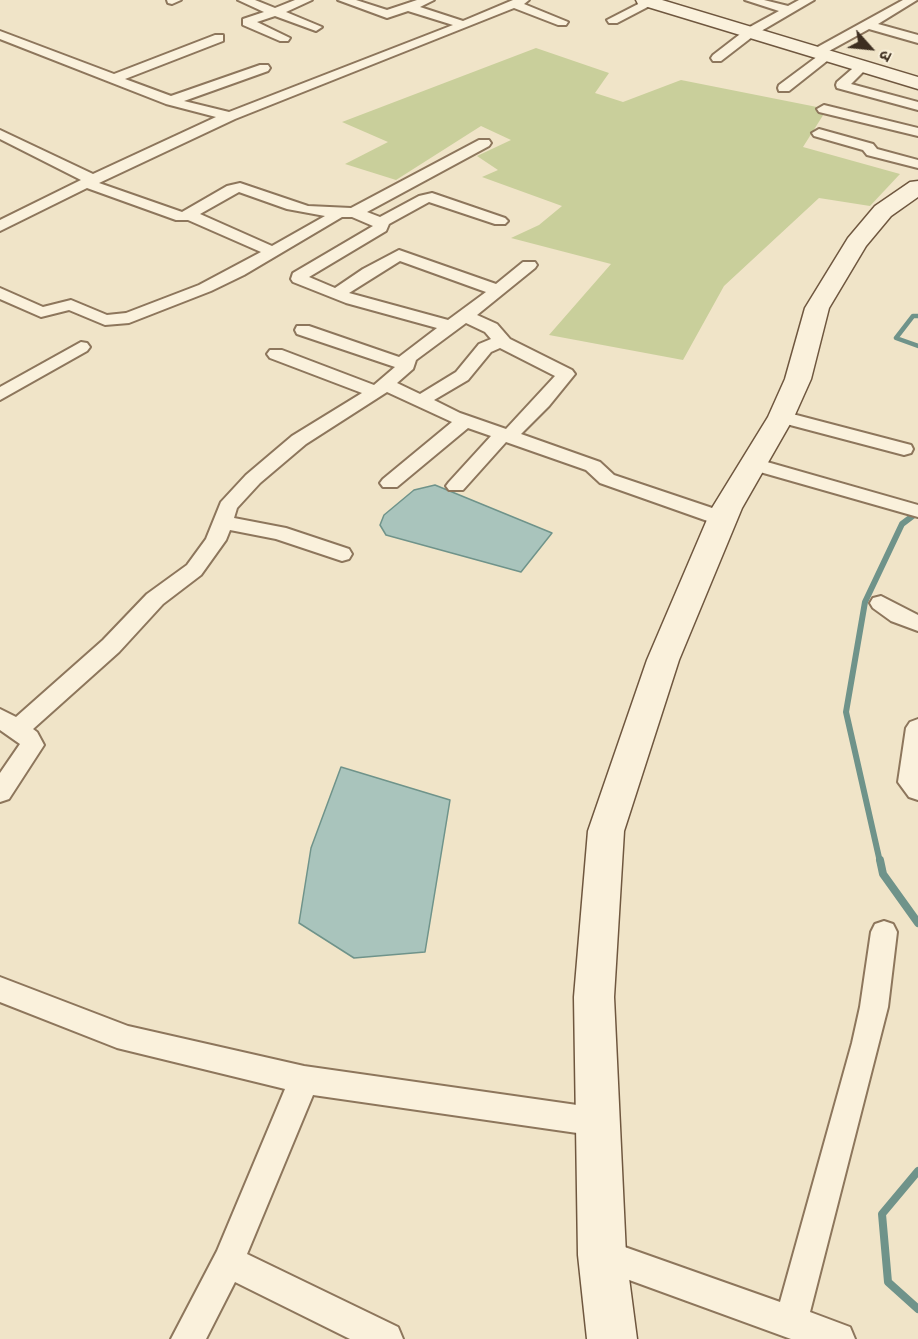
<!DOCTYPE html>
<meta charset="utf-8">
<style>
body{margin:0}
#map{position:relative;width:918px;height:1339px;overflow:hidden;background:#f0e4c8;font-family:"Noto Serif","Noto Sans Devanagari",serif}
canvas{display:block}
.north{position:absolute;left:840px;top:18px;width:60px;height:60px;-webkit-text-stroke:4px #f7eed8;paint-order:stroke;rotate:117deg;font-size:16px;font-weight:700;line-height:24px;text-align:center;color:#3d2e20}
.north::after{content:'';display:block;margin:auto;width:21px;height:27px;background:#3d2e20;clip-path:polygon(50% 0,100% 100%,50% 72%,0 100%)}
</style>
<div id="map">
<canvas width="918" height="1339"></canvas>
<div class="north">उ</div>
</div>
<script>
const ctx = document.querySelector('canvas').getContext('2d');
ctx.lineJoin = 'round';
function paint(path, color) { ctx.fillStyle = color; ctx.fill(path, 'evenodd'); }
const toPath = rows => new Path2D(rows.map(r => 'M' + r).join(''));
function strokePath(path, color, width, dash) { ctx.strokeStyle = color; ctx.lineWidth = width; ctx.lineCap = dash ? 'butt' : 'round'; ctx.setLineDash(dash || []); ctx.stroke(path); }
const green = toPath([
 [536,48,609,73,595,93,623,102,681,80,827,109,803,147,900,174,870,206,819,198,724,286,683,360,549,335,611,264,511,238,539,225,562,206,482,177,498,170,477,156,511,140,481,126,396,180,345,164,388,142,342,122]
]);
const water = toPath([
 [435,485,552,533,521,572,386,535,380,525,384,515,414,490,435,485],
 [341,767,450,800,425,952,354,958,299,923,311,848,341,767]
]);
const streamFar2 = toPath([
 [918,316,913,316,896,338,918,346]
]);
const streamFar1 = toPath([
 [880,862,846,712,865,602,902,524,918,512]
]);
const stream = toPath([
 [880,860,883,874,918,923],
 [918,1171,882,1214,888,1282,918,1309]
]);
const street = toPath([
 [167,0,181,0,172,4,168,3,167,0],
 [238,0,255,0,275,8,295,0,312,0,286,12,322,27,316,31,275,16,257,22,290,38,288,41,280,41,243,25,243,19,264,12,238,0],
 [338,0,356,0,387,10,417,0,434,0,420,7,463,21,513,0,529,0,524,4,568,22,566,25,558,25,514,8,235,119,99,183,182,212,227,186,240,183,308,206,351,208,479,140,489,140,491,143,489,146,367,212,380,217,419,196,432,193,505,218,508,221,505,224,495,224,429,202,389,224,386,231,309,277,335,288,363,269,399,250,496,284,523,262,535,262,537,265,535,268,477,315,497,324,510,339,572,370,575,374,549,406,521,434,600,462,614,475,730,514,733,519,730,524,723,525,716,524,600,483,586,470,506,442,463,490,449,490,446,486,449,482,491,436,468,428,397,487,383,487,380,483,383,479,452,422,387,392,306,444,260,483,237,508,234,518,286,528,349,549,352,554,349,559,342,561,276,539,230,530,226,540,201,575,163,604,119,652,33,729,37,732,44,745,9,799,0,802,0,773,20,744,0,730,0,709,16,717,103,640,147,594,187,565,206,539,221,502,246,475,292,436,362,393,270,358,267,354,270,350,282,350,374,385,395,367,297,334,295,330,297,326,309,326,399,357,437,328,346,303,293,282,291,279,293,273,373,226,352,217,342,217,244,275,211,291,129,323,105,325,69,310,41,317,0,299,0,288,43,307,71,300,107,315,126,313,199,285,261,252,188,220,176,220,87,188,0,231,0,220,81,180,0,139,0,130,93,174,216,117,166,104,0,39,0,31,114,74,215,35,223,35,223,41,125,79,171,96,260,65,268,65,270,68,268,71,184,101,229,112,453,25,408,11,387,18,338,0],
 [239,192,287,209,325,216,272,246,200,214,239,192],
 [400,261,486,292,448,320,349,293,400,261],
 [466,323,485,332,491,339,479,344,456,372,420,394,397,383,413,369,416,360,466,323],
 [500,348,555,376,506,429,460,413,434,400,468,380,491,352,500,348],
 [646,0,661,0,617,23,609,23,607,20,646,0],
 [745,0,764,0,788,6,799,0,814,0,756,34,721,61,713,61,711,58,713,55,748,28,779,11,745,0],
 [903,0,917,0,878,24,918,35,918,43,869,29,829,51,834,54,832,57,789,91,779,91,778,88,779,85,818,56,812,52,814,49,903,0],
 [863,62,869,66,851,84,918,102,918,110,837,88,836,85,837,82,859,63,863,62],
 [824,105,918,128,918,136,819,112,817,109,824,105],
 [819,129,873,144,877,149,918,160,918,168,867,155,863,150,814,136,812,133,819,129],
 [81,342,87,343,90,347,87,351,0,400,0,387,81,342],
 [781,411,911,445,913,449,911,453,904,455,775,421,772,417,775,413,781,411],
 [753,458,918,505,918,517,746,468,743,464,746,460,753,458],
 [881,596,918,615,918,631,891,621,873,608,870,603,873,598,881,596],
 [918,719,918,800,909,797,898,782,906,728,910,722,918,719],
 [884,921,893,924,897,932,888,1007,810,1312,850,1327,855,1339,791,1339,591,1266,586,1255,591,1244,602,1239,780,1302,852,1043,860,1007,871,932,875,924,884,921],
 [0,977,128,1026,304,1066,598,1108,609,1112,613,1122,609,1132,598,1136,313,1095,247,1254,398,1327,403,1339,350,1339,235,1282,206,1339,171,1339,217,1251,285,1089,117,1048,0,1002,0,977]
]);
const secondary = toPath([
 [636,0,662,0,918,77,918,89,638,4,636,0],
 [918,181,918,197,891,216,866,246,829,308,811,379,794,417,742,508,679,660,624,831,614,997,626,1255,637,1339,587,1339,578,1255,574,997,588,831,647,660,712,508,768,417,785,379,805,308,848,238,875,206,910,182,918,181]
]);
paint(green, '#c9cf9b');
paint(water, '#a9c4bc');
strokePath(water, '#6f938a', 1.5);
strokePath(streamFar2, '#6f938a', 4.5);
strokePath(streamFar1, '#6f938a', 6);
strokePath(stream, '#6f938a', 8);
strokePath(street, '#8d765c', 4);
strokePath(secondary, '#6f573f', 3);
paint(street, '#faf1dc');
paint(secondary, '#faf1dc');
</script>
